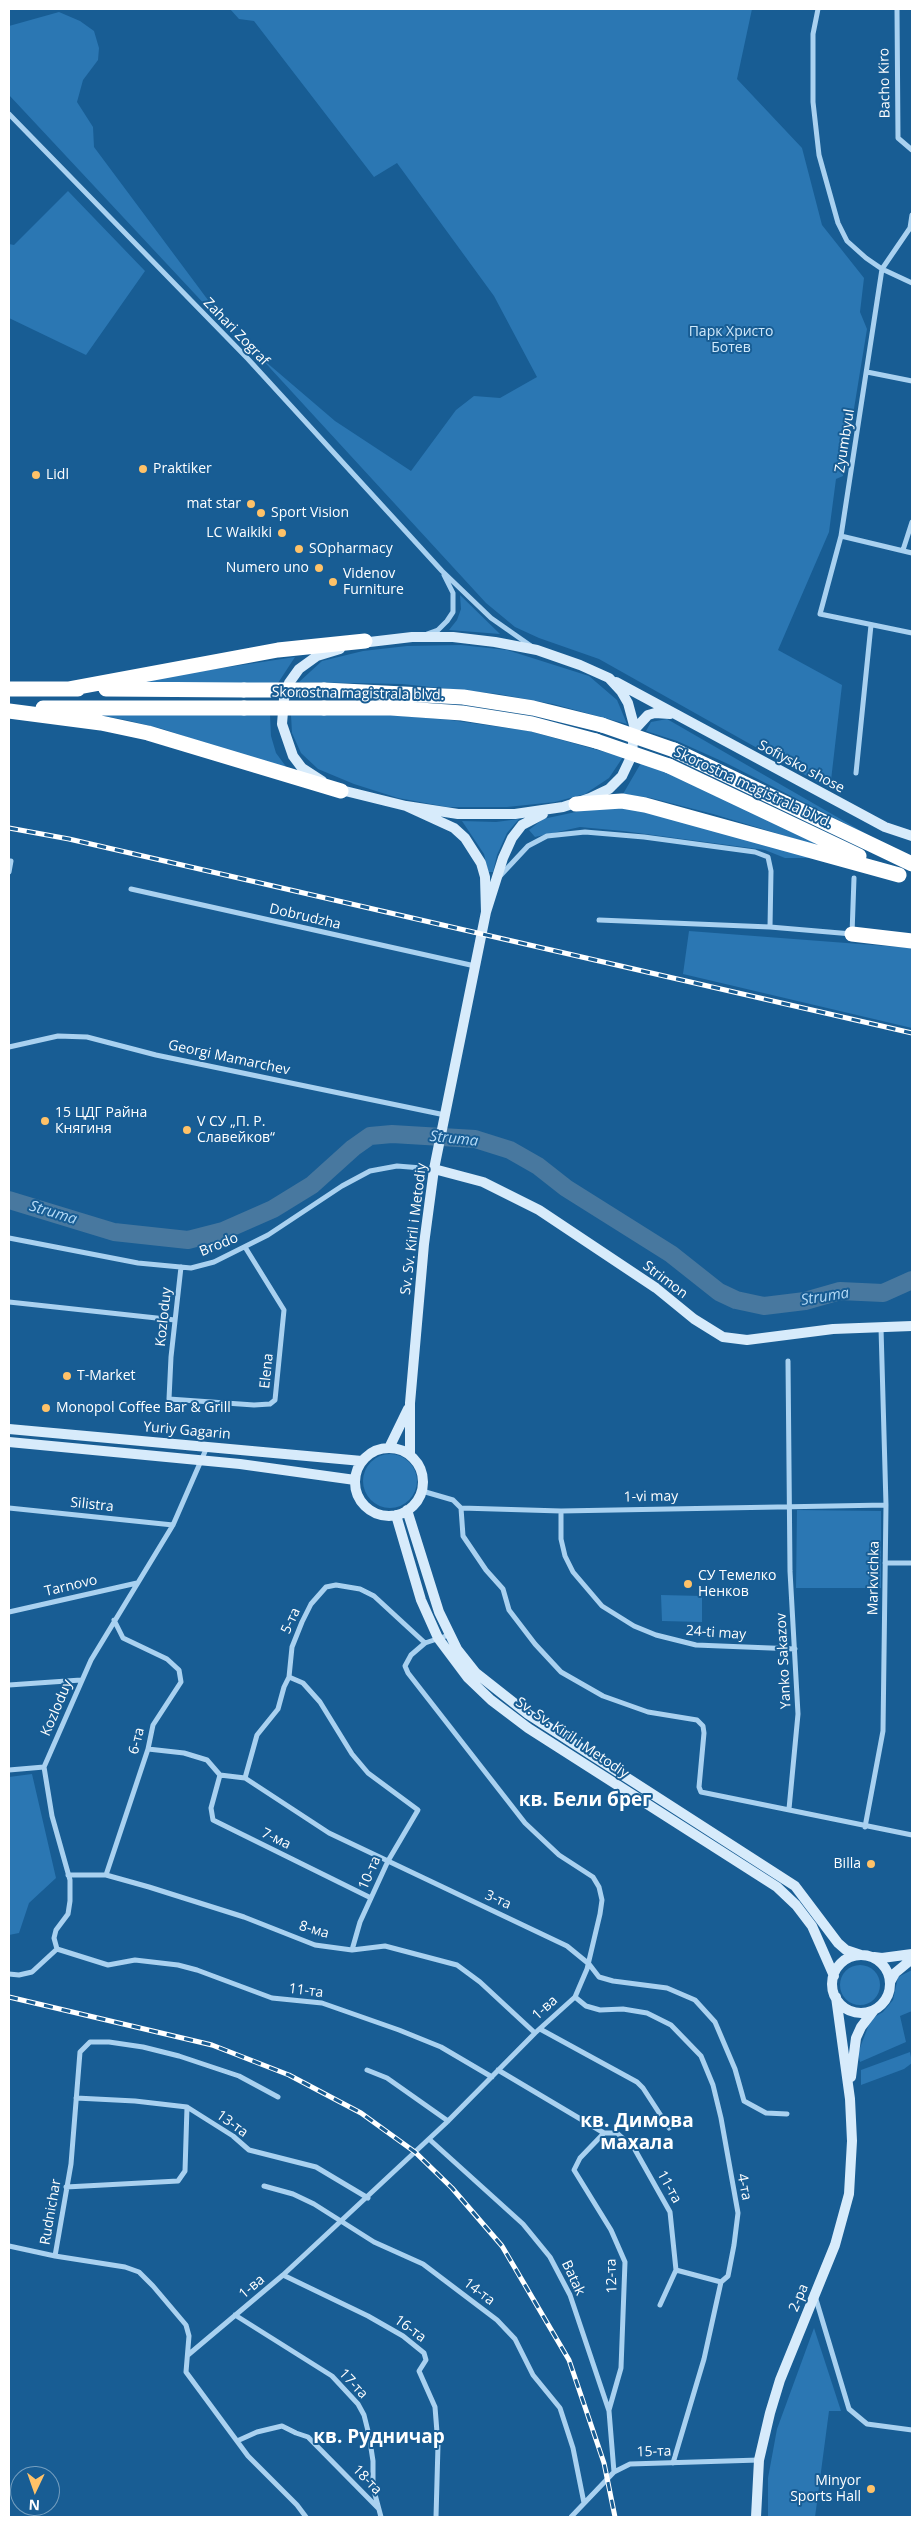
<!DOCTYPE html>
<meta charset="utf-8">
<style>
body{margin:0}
#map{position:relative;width:921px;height:2526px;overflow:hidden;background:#185d94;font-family:"Open Sans",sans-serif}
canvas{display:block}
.frame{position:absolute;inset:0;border:10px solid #fff;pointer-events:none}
.north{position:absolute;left:10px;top:2466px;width:50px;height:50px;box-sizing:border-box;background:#185d94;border:1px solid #749ebf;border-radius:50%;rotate:183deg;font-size:14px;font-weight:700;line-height:20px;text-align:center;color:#fff}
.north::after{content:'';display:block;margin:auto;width:18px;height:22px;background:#ffc268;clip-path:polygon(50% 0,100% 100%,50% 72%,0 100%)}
</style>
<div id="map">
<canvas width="921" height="2526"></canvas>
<div class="frame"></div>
<div class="north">N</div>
</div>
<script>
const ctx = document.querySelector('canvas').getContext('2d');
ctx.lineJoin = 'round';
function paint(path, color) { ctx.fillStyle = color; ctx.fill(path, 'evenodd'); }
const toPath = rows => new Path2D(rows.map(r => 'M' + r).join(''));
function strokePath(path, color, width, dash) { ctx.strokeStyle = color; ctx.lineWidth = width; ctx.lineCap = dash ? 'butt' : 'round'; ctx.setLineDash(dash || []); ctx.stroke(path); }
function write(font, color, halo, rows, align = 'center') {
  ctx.font = font + ' "Open Sans",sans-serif'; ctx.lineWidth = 4; ctx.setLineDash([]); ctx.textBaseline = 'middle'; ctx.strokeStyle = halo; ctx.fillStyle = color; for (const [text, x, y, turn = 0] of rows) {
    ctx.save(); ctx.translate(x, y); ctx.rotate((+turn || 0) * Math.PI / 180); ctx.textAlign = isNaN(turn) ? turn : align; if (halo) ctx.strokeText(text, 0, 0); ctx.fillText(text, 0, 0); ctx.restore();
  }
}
const green = toPath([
 [230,9,752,9,737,79,802,148,822,225,864,278,860,312,867,329,843,476,836,479,829,532,778,650,842,685,830,789,599,659,539,638,515,627,486,603,259,356,335,421,411,471,456,410,474,396,500,398,537,377,494,296,397,163,374,177,254,21,239,19],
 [59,12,80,21,94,31,99,48,98,60,83,80,77,102,93,127,94,147,237,339,9,95,9,26],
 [68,191,145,271,86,355,9,318,9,244,14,245],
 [460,595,500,634,449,630,457,620,461,609],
 [461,645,507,650,589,676,617,700,627,724,553,704,498,694,402,684,299,682,322,661,363,651,407,646],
 [295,657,278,683,123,683],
 [88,713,270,715,271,736,276,753,290,772,163,729,126,720],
 [291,715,391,715,450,720,529,731,623,757,609,778,585,794,555,802,507,807,447,807,398,798,354,784,318,769,301,753,292,733],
 [667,719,870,836,726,763,677,741,646,731,651,722],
 [641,763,667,772,832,850,713,814,651,798,623,794],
 [616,807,635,809,818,858,785,858,765,850,623,831,580,827,535,837,529,830,543,819,585,810],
 [519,819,507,833,497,855,493,872,488,872,484,854,462,821,496,822],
 [689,931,912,948,912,1028,683,974],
 '363 1481a27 27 0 1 1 54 0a27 27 0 1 1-54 0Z',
 [797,1510,881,1511,881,1588,796,1588],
 [661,1595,702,1596,702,1622,662,1621],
 [32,1774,56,1878,29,1903,19,1933,9,1935,9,1777],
 '840 1985a20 20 0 1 1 40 0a20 20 0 1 1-40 0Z',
 [912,1970,912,2011,900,2016,906,2042,860,2062,858,2053,871,2019,883,2012,893,2000,898,1977],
 [910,2052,912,2063,904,2069,861,2085,861,2070],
 [814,2328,841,2411,829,2411,815,2517,768,2517,768,2478,777,2429]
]);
const river = toPath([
 [9,1200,114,1232,188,1240,223,1231,273,1209,312,1185,353,1148,370,1136,392,1134,475,1139,510,1150,538,1166,566,1188,671,1254,719,1292,736,1300,764,1306,805,1301,840,1291,883,1293,912,1280]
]);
const street = toPath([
 [818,9,813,34,813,102,819,155,838,223,847,241,866,258,882,269,912,283],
 [897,9,898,138,912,150],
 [9,114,248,359,442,571,491,618,531,646],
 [912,215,910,228,882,269,841,536,820,614,912,633],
 [867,372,912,381],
 [841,536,912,553],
 [903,550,912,522],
 [427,634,438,630,447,621,453,612,453,593,444,575],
 [856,773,871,625],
 [9,861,11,861,9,872],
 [500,876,528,846,547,836,585,832,644,837,755,852,768,857,771,871,770,927],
 [131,889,475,966],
 [599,920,770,927,852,934,854,878],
 [9,1047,58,1036,87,1037,156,1055,445,1115],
 [9,1238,138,1263,191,1268,214,1262,268,1235,342,1186,370,1171,397,1166,434,1169],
 [181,1267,171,1357,169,1399,254,1405,270,1404,275,1400,284,1310,245,1247],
 [9,1302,175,1320],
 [788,1361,790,1571,798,1714,789,1809],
 [207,1447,173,1525,91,1660,44,1767,52,1816,70,1880,70,1901,68,1914,56,1930,54,1938,57,1949,108,1965,135,1960,178,1965,197,1970,272,1998,322,2003,399,2030,441,2047,492,2077],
 [422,1491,453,1500,461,1508,561,1511,886,1505],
 [9,1508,173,1525],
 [461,1508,463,1536,486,1570,503,1589,509,1610,535,1644,561,1672,603,1696,648,1712,697,1720,703,1726,704,1733,699,1787,701,1792,912,1835],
 [561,1511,561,1539,565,1556,573,1572,602,1606,634,1626,656,1635,696,1645,795,1649],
 [885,1563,912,1563],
 [9,1612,137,1583],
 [289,1677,303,1683,320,1702,352,1754,368,1773,418,1810,388,1861,360,1922,352,1950],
 [9,1685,81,1680],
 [148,1749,184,1753,207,1760,220,1775,245,1778,329,1833,567,1946,589,1964,599,1977,613,1981,667,1988,695,2000,715,2022,735,2069,744,2101,766,2113,787,2114],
 [9,1770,44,1767],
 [220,1775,211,1808,213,1820,371,1898],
 [245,1778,257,1735,278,1709,284,1687,289,1677,292,1647,302,1622,311,1604,326,1587,336,1585,360,1589,374,1596,425,1643],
 [865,1827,883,1731,886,1505,881,1328],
 [68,1875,106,1875,149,1887,244,1917,315,1945,352,1950,385,1946,457,1965,480,1982,535,2033],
 [106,1875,148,1749,153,1725,181,1682,179,1670,167,1659,123,1638,114,1620],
 [9,1974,19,1975,32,1972,57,1949],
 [575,1997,586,2006,600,2010,623,2009,647,2013,671,2025,701,2056,713,2085,721,2118,738,2213,734,2245,728,2276,721,2282,704,2359,673,2463],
 [540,2029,637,2082,643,2088,669,2128],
 [367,2070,387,2078,448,2121],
 [498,2070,604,2133,617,2133,634,2148,670,2212,676,2270,660,2305],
 [278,2097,239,2076,179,2056,143,2047,109,2042,90,2042,80,2052,71,2164,55,2256,125,2267,139,2272,153,2286,186,2325,189,2336,186,2372,248,2456,297,2505,306,2517],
 [76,2098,135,2101,187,2107,233,2136,249,2150,316,2167,368,2198],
 [604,2133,580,2158,574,2170,611,2230,625,2262,621,2368,609,2410],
 [429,2139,523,2224,550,2257,570,2295,609,2411,614,2472],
 [264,2186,293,2194,314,2204,374,2242,423,2264,497,2320,515,2339,533,2375,560,2408,573,2448,584,2503],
 [66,2187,178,2181,185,2171,187,2107],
 [9,2246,55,2256],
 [676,2270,721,2282],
 [283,2275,368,2316,403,2336,424,2353,426,2360,419,2371,435,2407,438,2445,436,2517],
 [815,2296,849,2409,867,2424,912,2430],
 [235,2315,332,2376,358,2404,364,2415,369,2435,373,2461,373,2487,381,2517],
 [188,2355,283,2275,446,2123,535,2033,575,1997,587,1969,600,1914,602,1900,599,1887,593,1877,559,1855,525,1823,408,1673,405,1666,411,1655,425,1643,449,1635],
 [237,2441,257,2432,282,2426,296,2433,308,2437,378,2508],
 [571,2517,614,2472,630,2464,759,2460]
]);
const secondary = toPath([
 [361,643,412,637,453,637,495,642,537,650,580,665,609,678,621,691,628,703,635,729,631,757,622,776,609,789,590,798,563,807,515,814,458,814,406,806],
 [616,682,885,827,912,836],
 [635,729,648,715,655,713,670,714],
 [322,781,302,768,293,756,282,724,284,699,289,683,299,669,317,656,340,649],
 [337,789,406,806,454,828,465,838,481,863,485,877,486,912],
 [434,1169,483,1182,539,1210,656,1288,694,1319,723,1337,747,1340,833,1329,912,1326],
 [9,1429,362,1461],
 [9,1442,240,1464,355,1480],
 '355 1482a34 34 0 1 1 68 0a34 34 0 1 1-68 0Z',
 [389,1448,408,1409],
 [410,1455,410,1403,424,1244,434,1169,486,912,503,858,512,838,522,825,543,814],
 [407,1510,439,1612,457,1649,476,1673,528,1714,795,1886,838,1943,846,1950,861,1955],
 [396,1515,421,1600,438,1638,468,1678,491,1700,528,1728,777,1887,796,1905,812,1926,834,1976],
 '832 1984a29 29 0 1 1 58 0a29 29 0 1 1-58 0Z',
 [874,1957,882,1958,912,1954],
 [890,1982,895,1973,912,1959],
 [851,2077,856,2038,861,2027,874,2010],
 [756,2517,759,2460,770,2413,780,2380,835,2245,849,2194,852,2141,850,2099,836,1997]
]);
const highway = toPath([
 [9,689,78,689],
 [68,689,278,650,365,641],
 [106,689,244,690],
 [324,690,463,697,533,708,602,725],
 [43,708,244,708],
 [324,708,391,708,462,713,532,724,596,741],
 [9,711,101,723,148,733,341,791],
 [674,750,912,864],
 [669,766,859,856],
 [576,804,622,801,645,805,899,875],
 [852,934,912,941]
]);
const rail = toPath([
 [9,828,69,839,912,1033],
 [9,1997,212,2045,289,2075,361,2113,415,2152,452,2188,502,2246,569,2360,604,2463,615,2517]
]);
const highwayBridge = toPath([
 [244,690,324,690],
 [244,708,324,708],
 [602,725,674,750],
 [596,741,669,766]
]);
const markers = [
 [143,469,5,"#ffc268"],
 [36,475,5,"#ffc268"],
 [251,504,5,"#ffc268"],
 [261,513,5,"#ffc268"],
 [282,533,5,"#ffc268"],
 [299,549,5,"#ffc268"],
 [319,568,5,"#ffc268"],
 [333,582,5,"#ffc268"],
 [45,1121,5,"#ffc268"],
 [187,1130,5,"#ffc268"],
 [67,1376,5,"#ffc268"],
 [46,1408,5,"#ffc268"],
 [688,1584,5,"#ffc268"],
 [871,1864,5,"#ffc268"],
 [871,2489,5,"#ffc268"]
];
const streetNames = [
 ["Bacho Kiro",885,83,-91],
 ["Zahari Zograf",236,332,46],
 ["Zyumbyul",845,441,-81],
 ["Skorostna magistrala blvd.",358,694,1],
 ["Sofiysko shose",801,767,28],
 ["Skorostna magistrala blvd.",753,788,25],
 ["Dobrudzha",305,917,13],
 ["Georgi Mamarchev",229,1058,12],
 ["Sv. Sv. Kiril i Metodiy",414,1229,-83],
 ["Brodo",219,1245,-22],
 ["Strimon",665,1280,37],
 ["Kozloduy",164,1317,-84],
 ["Elena",267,1371,-84],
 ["Yuriy Gagarin",187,1431,5],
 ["1-vi may",651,1497,-1],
 ["Silistra",92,1505,6],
 ["Markvichka",874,1578,-89],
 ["Tarnovo",71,1586,-13],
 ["5-та",291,1621,-65],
 ["24-ti may",716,1633,4],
 ["Yanko Sakazov",784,1661,-93],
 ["Kozloduy",57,1708,-67],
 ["Sv. Sv. Kiril i Metodiy",572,1738,34],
 ["6-та",137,1741,-76],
 ["7-ма",276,1839,26],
 ["10-та",370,1873,-66],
 ["3-та",498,1900,24],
 ["8-ма",314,1930,16],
 ["11-та",306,1991,7],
 ["1-ва",545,2008,-42],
 ["13-та",232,2124,36],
 ["11-та",669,2187,61],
 ["4-та",744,2187,79],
 ["Rudnichar",51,2212,-80],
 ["12-та",612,2276,-92],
 ["Batak",573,2278,65],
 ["1-ва",252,2287,-40],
 ["14-та",479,2292,37],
 ["2-ра",799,2298,-67],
 ["16-та",410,2329,36],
 ["17-та",353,2384,47],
 ["15-та",654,2452,-2],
 ["18-та",367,2480,46]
];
const parkNames = [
 ["Парк Христо",731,332],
 ["Ботев",731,348]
];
const poiNames = [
 ["Praktiker",153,469],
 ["Lidl",46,475],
 ["mat star",241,504,"right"],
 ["Sport Vision",271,513],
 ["LC Waikiki",272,533,"right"],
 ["SOpharmacy",309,549],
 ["Numero uno",309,568,"right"],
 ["Videnov",343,574],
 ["Furniture",343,590],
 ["15 ЦДГ Райна",55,1113],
 ["Княгиня",55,1129],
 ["V СУ „П. Р.",197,1122],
 ["Славейков“",197,1138],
 ["T-Market",77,1376],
 ["Monopol Coffee Bar & Grill",56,1408],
 ["СУ Темелко",698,1576],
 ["Ненков",698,1592],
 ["Billa",861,1864,"right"],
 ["Minyor",861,2481,"right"],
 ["Sports Hall",861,2497,"right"]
];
const waterNames = [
 ["Struma",454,1139,6],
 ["Struma",53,1213,17],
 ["Struma",825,1297,-9]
];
const districtNames = [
 ["кв. Бели брег",585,1801],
 ["кв. Димова",637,2122],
 ["махала",637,2144],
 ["кв. Рудничар",379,2438]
];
paint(green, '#2b77b3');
strokePath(river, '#48789f', 18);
strokePath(street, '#a9d1f0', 5);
strokePath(secondary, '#d7ebfb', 10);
strokePath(highway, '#fff', 15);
strokePath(rail, '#fff', 5);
strokePath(rail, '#185d94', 3, [9]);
strokePath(highwayBridge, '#fff', 15);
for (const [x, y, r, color] of markers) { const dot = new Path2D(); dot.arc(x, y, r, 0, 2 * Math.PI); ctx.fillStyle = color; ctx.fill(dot); strokePath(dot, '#185d94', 2); }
write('14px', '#fff', '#185d94', streetNames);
write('14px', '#d0e9fb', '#185d94', parkNames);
write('14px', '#fff', '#185d94', poiNames, 'left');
write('italic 15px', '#b5dbf7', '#185d94', waterNames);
write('bold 19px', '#fff', '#185d94', districtNames);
</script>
